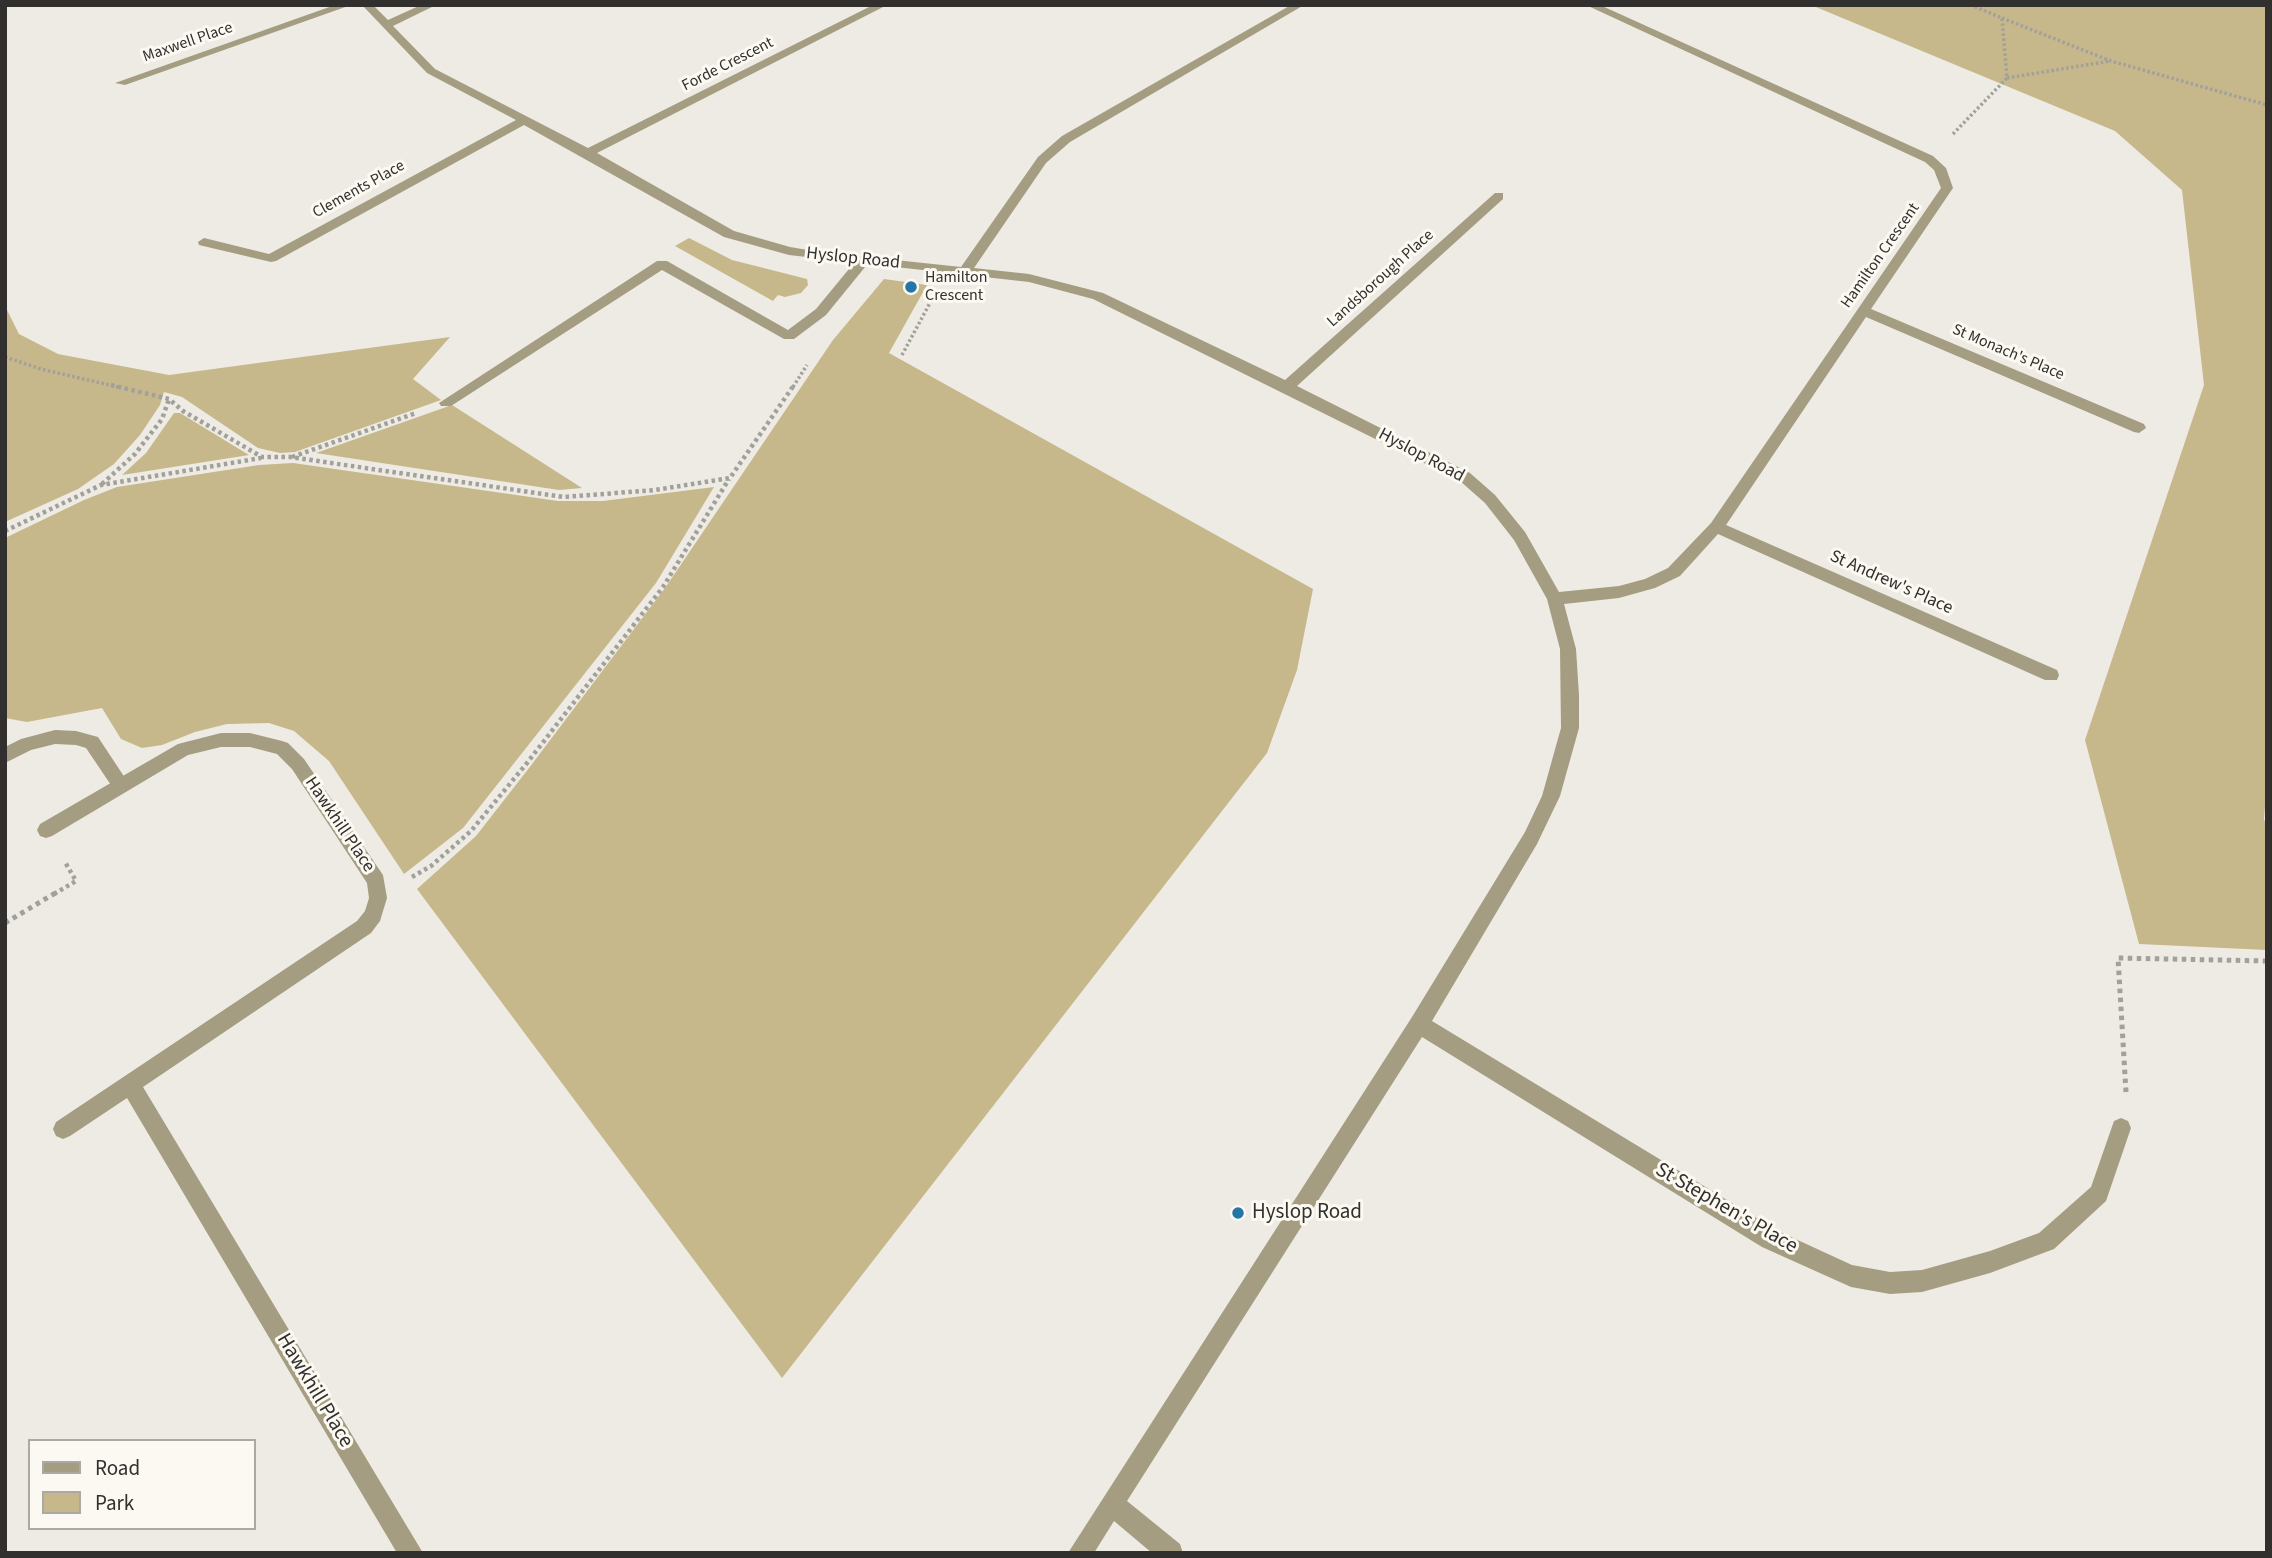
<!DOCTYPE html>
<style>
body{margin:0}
#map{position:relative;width:2272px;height:1558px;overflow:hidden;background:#edebe4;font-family:"Source Sans 3",sans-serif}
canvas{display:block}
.frame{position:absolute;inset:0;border:7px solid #31302e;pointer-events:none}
.legend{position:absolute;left:28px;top:1439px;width:228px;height:91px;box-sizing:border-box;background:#fbf9f2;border:2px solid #aaa9a4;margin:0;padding:9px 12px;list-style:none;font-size:21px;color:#31302e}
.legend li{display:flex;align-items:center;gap:14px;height:35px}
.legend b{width:35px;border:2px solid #aaa9a4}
</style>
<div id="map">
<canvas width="2272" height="1558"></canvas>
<div class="frame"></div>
<ul class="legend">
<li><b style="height:9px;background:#a59d81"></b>Road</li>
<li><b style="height:19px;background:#c6b88a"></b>Park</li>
</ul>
</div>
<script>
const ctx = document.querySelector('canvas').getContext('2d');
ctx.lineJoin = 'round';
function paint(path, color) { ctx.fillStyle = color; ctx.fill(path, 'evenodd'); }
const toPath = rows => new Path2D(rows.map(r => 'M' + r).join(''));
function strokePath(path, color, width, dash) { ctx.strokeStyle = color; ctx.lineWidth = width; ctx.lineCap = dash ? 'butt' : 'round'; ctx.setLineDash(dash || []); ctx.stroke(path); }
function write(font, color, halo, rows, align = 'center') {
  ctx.font = font + ' "Source Sans 3",sans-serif'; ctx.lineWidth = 6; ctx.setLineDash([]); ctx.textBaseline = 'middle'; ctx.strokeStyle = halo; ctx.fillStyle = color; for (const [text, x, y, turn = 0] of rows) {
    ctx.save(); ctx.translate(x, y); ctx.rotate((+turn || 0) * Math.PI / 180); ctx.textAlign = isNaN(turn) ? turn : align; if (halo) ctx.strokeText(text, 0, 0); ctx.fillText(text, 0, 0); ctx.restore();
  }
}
const green = toPath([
 [1811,5,2267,5,2267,784,2264,819,2267,827,2267,950,2139,944,2085,740,2204,385,2182,190,2115,131],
 [689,238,732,260,807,279,808,285,801,293,785,297,778,295,773,301,675,246],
 [884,279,927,285,889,353,1313,589,1297,670,1267,753,782,1378,417,889,476,836,529,768,665,588,833,340],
 [5,306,19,334,58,354,169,375,450,337,413,379,441,400,295,452,280,453,258,448,182,397,164,392,160,405,140,435,114,464,78,489,5,522],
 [452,405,582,488,559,490,316,453],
 [174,413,180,413,249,455,122,475,146,453],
 [293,463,558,501,603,501,714,487,656,583,463,828,404,874,329,761,294,731,269,723,227,724,195,732,162,745,142,748,121,739,102,708,27,722,5,718,5,538,84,500,117,487,259,465]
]);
const pathFar2 = toPath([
 [2002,18,2111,61,2267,105],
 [2007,78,2110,61],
 [1953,134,2007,78,2002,18,1971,5],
 [902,355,931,301],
 [5,357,41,369,118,387],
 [793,387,807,365]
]);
const pathFar1 = toPath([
 [111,385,169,399,183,411,262,457,290,457,564,497,655,490,730,478,794,385],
 [292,457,416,413],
 [102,484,135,454,162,419,169,399],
 [5,531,101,485,261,458],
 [412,877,431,866,471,831,527,763,663,587,729,479],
 [54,894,76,881,65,862]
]);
const path = toPath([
 [5,923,57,892],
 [2126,1092,2118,958,2267,961]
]);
const service = toPath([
 [863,257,870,261,826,315,794,339,784,339,662,270,451,406,441,406,439,403,657,261,667,261,788,330,816,309,858,258,863,257],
 [55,730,76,731,98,737,127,781,130,786,127,791,121,793,115,791,86,748,76,745,55,744,31,750,5,763,5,747,21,739,55,730]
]);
const minor = toPath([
 [335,5,351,5,125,85,115,83,335,5],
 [362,5,373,5,388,20,421,5,436,5,393,26,435,69,588,148,873,5,887,5,597,153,734,231,790,247,820,252,961,267,1038,157,1062,136,1291,5,1304,5,1070,142,1046,163,974,268,1029,274,1103,293,1285,380,1495,193,1503,193,1503,199,1297,386,1470,473,1495,495,1525,532,1559,592,1619,586,1645,579,1668,568,1711,523,1941,188,1934,170,1925,162,1586,5,1600,5,1933,156,1946,168,1953,188,1871,309,2144,424,2146,428,2139,433,2134,432,1866,317,1726,525,2057,670,2059,675,2057,680,2045,680,1718,534,1680,576,1655,588,1619,598,1564,604,1576,649,1579,695,1579,728,1560,796,1537,844,1432,1021,1778,1231,1852,1265,1890,1272,1922,1270,1990,1251,2039,1233,2091,1187,2114,1121,2121,1118,2128,1121,2131,1128,2106,1201,2054,1249,1990,1273,1922,1292,1890,1294,1851,1287,1762,1247,1422,1037,1127,1501,1180,1544,1183,1553,1152,1553,1114,1521,1094,1553,1068,1553,1412,1017,1525,832,1542,796,1561,728,1560,649,1547,599,1514,540,1485,503,1460,481,1093,299,1029,282,789,255,724,237,524,125,276,261,271,262,199,245,198,242,204,238,269,254,516,120,427,73,362,5],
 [221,733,250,733,282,741,288,743,304,759,383,875,387,898,380,921,371,933,143,1087,423,1553,397,1553,127,1098,70,1136,63,1139,56,1136,53,1129,56,1122,357,921,365,911,369,898,367,883,292,769,277,754,250,747,221,747,188,755,52,836,46,838,40,836,37,830,40,824,178,744,221,733]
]);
const markers = [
 [911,287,7,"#2476a7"],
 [1238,1213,7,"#2476a7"]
];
const farStreetnames = [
 ["Maxwell Place",188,43,-19],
 ["Forde Crescent",728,65,-27],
 ["Clements Place",359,190,-29],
 ["Hamilton Crescent",1881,256,-55],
 ["Landsborough Place",1381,279,-42],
 ["St Monach's Place",2008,353,23]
];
const farPoinames = [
 ["Hamilton",925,278],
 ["Crescent",925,296]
];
const streetNames = [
 ["Hyslop Road",853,259,6],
 ["Hyslop Road",1421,456,28],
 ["St Andrew's Place",1891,583,24],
 ["Hawkhill Place",339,825,56]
];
const nearStreetnames = [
 ["St Stephen's Place",1726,1209,30],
 ["Hawkhill Place",314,1391,59]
];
const nearPoinames = [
 ["Hyslop Road",1252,1213]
];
paint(green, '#c6b88a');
strokePath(pathFar2, '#a2a09b', 3.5, [2.5, 2.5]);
strokePath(pathFar1, '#a2a09b', 4.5, [3.5, 3.5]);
strokePath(path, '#a2a09b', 5, [4.5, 4.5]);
paint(service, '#a59d81');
paint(minor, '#a59d81');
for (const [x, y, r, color] of markers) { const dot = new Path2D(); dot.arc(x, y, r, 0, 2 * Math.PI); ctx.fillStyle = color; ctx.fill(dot); strokePath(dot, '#fbf9f2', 2.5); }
write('16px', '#31302e', '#fbf9f2', farStreetnames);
write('16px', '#31302e', '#fbf9f2', farPoinames, 'left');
write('18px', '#31302e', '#fbf9f2', streetNames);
write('21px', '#31302e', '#fbf9f2', nearStreetnames);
write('21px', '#31302e', '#fbf9f2', nearPoinames, 'left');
</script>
